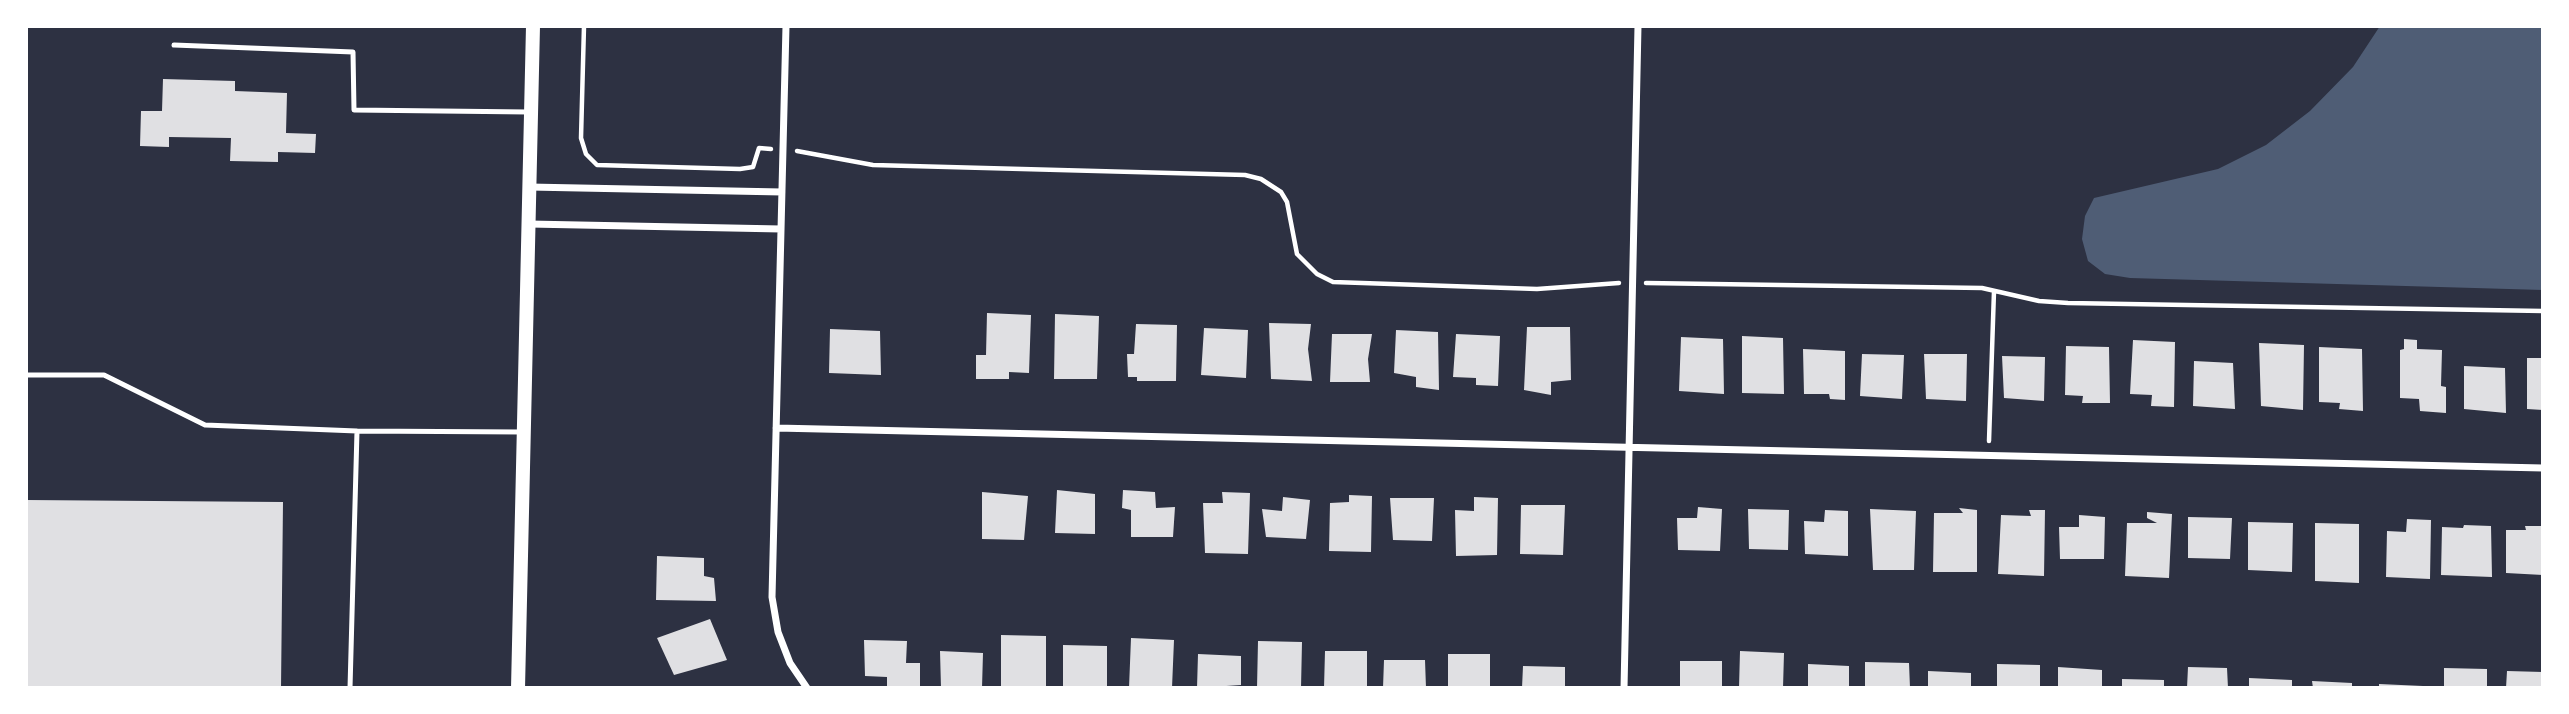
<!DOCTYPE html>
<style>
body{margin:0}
#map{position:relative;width:2569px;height:714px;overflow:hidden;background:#2d3142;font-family:"Public Sans",sans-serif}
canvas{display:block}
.frame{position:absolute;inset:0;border:28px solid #fff;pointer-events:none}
</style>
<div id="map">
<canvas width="2569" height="714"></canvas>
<div class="frame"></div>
</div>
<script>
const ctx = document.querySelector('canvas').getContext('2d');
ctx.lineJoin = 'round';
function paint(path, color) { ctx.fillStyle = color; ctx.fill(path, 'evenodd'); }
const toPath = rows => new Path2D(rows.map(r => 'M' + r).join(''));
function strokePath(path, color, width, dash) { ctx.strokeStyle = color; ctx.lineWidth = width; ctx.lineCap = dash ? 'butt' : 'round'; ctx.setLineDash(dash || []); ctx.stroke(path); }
const water = toPath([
 [2380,26,2543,26,2543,290,2130,278,2105,274,2088,261,2082,239,2085,216,2094,198,2218,169,2266,145,2310,111,2353,67]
]);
const building = toPath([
 [163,79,235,81,235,91,287,93,286,133,316,134,315,153,278,152,278,162,230,161,231,138,169,137,169,147,140,146,141,111,162,111],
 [987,313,1031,315,1029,373,1009,372,1009,379,976,379,976,355,986,355],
 [1055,314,1099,316,1097,379,1054,379],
 [1269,323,1311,324,1308,349,1312,381,1271,379],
 [1136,324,1177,325,1176,381,1137,381,1137,377,1128,377,1127,354,1134,354],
 [1527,327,1570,327,1571,380,1551,382,1551,395,1524,390],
 [1204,328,1248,330,1246,378,1201,375],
 [830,329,880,331,881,375,829,373],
 [1396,330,1438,332,1439,390,1416,387,1416,377,1394,373],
 [1332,334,1372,334,1368,359,1370,382,1330,382],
 [1456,334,1500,336,1498,386,1476,385,1476,378,1453,377],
 [1742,336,1783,338,1784,394,1742,393],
 [1681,337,1723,339,1724,394,1679,391],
 [2404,339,2417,340,2417,349,2442,350,2441,386,2446,387,2446,413,2420,411,2419,399,2400,398,2400,350,2404,349],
 [2133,340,2175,342,2174,407,2151,406,2152,395,2130,394],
 [2259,343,2304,345,2303,410,2261,406],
 [2066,346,2109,347,2110,403,2082,403,2083,396,2065,395],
 [2319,347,2362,349,2363,411,2339,409,2340,403,2319,402],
 [1803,349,1845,351,1845,400,1830,399,1829,394,1804,394],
 [1862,354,1904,355,1902,399,1860,396],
 [1924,354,1967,354,1966,401,1926,399],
 [2002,356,2045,357,2044,401,2004,398],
 [2527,358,2543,358,2543,410,2527,409],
 [2194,361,2233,363,2235,409,2193,406],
 [2464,366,2505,368,2506,413,2464,409],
 [1057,490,1095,494,1095,534,1055,533],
 [1123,490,1155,492,1156,508,1175,507,1173,537,1131,537,1131,510,1122,508],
 [982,492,1028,496,1024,540,982,539],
 [1222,492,1250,493,1248,554,1205,553,1203,503,1223,503],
 [1349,495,1372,496,1371,552,1329,551,1330,503,1349,502],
 [1283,497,1310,500,1306,539,1266,537,1262,509,1282,511],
 [1474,497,1498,498,1497,555,1456,556,1455,510,1474,511],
 [1390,498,1434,498,1432,541,1393,540],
 [26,500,283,502,281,688,26,688],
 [1521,505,1565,505,1563,555,1520,554],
 [1698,507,1722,509,1720,551,1678,550,1677,518,1697,518],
 [1959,508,1977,510,1977,572,1933,572,1934,513,1963,513],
 [1748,509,1789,510,1788,550,1749,549],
 [1870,509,1916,511,1914,570,1873,570],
 [1825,510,1848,511,1848,556,1805,554,1804,521,1824,522],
 [2029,510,2045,510,2044,576,1998,574,2001,515,2031,516],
 [2147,512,2172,514,2169,578,2125,576,2127,523,2157,523,2147,518],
 [2079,515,2105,517,2104,559,2060,559,2059,527,2079,527],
 [2188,517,2232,518,2230,559,2188,558],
 [2407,519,2431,520,2430,579,2386,577,2387,531,2406,532],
 [2248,522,2293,523,2292,572,2248,570],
 [2315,523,2359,524,2359,583,2315,581],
 [2464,525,2491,526,2492,577,2441,575,2442,527,2463,528],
 [2525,526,2543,526,2543,575,2506,573,2506,530,2526,530],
 [657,556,704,558,704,576,714,578,716,601,656,600],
 [710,619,727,660,674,675,657,638],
 [1001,635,1046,636,1046,688,1001,688],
 [1131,638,1174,640,1172,688,1129,688],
 [864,640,907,641,906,663,920,663,920,688,887,688,887,677,865,676],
 [1258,641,1302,642,1301,688,1257,688],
 [1063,645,1107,646,1107,688,1063,688],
 [940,651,983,653,982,688,941,688],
 [1325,651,1367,651,1367,688,1324,688],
 [1740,651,1784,653,1783,688,1739,688],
 [1198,654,1241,656,1241,685,1197,688],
 [1448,654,1490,654,1490,688,1448,688],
 [1384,660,1425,660,1426,688,1383,688],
 [1680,661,1722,661,1722,688,1680,688],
 [1865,662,1909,663,1910,688,1865,688],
 [1808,664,1849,666,1849,688,1808,688],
 [1997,664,2040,665,2040,688,1997,688],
 [1523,666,1565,667,1565,688,1522,688],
 [2058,667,2102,670,2102,688,2058,688],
 [2188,667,2227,668,2228,688,2187,688],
 [2444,668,2487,669,2487,688,2444,688],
 [1928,671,1971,673,1971,688,1928,688],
 [2507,671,2543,672,2543,688,2506,688],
 [2249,678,2292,680,2292,688,2249,688],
 [2122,679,2164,680,2164,688,2122,688],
 [2312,681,2352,683,2352,688,2313,688],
 [2379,684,2423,686,2423,688,2379,688]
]);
const path = toPath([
 [584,26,581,138,586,154,597,165,740,169,753,167,759,148,771,149],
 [797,151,873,165,1245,175,1261,179,1281,192,1287,202,1297,254,1317,274,1333,282,1537,289,1619,283],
 [1646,283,1982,288,2039,301,2068,303,2543,311],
 [1989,441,1994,291]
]);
const service = toPath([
 [174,45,353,52,354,110,528,112],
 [26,375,104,375,205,425,357,431,350,688],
 [357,431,522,432]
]);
const minor = toPath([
 [786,26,772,597,778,632,790,663,807,688],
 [529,187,782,192],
 [529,224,781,229],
 [776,428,2543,468],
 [1624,688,1638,26]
]);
const secondary = toPath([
 [518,688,533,26]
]);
paint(water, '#4f5d75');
paint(building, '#e0e0e3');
strokePath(path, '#fff', 4.5);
strokePath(service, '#fff', 5);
strokePath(minor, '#fff', 7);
strokePath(secondary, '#fff', 14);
</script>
